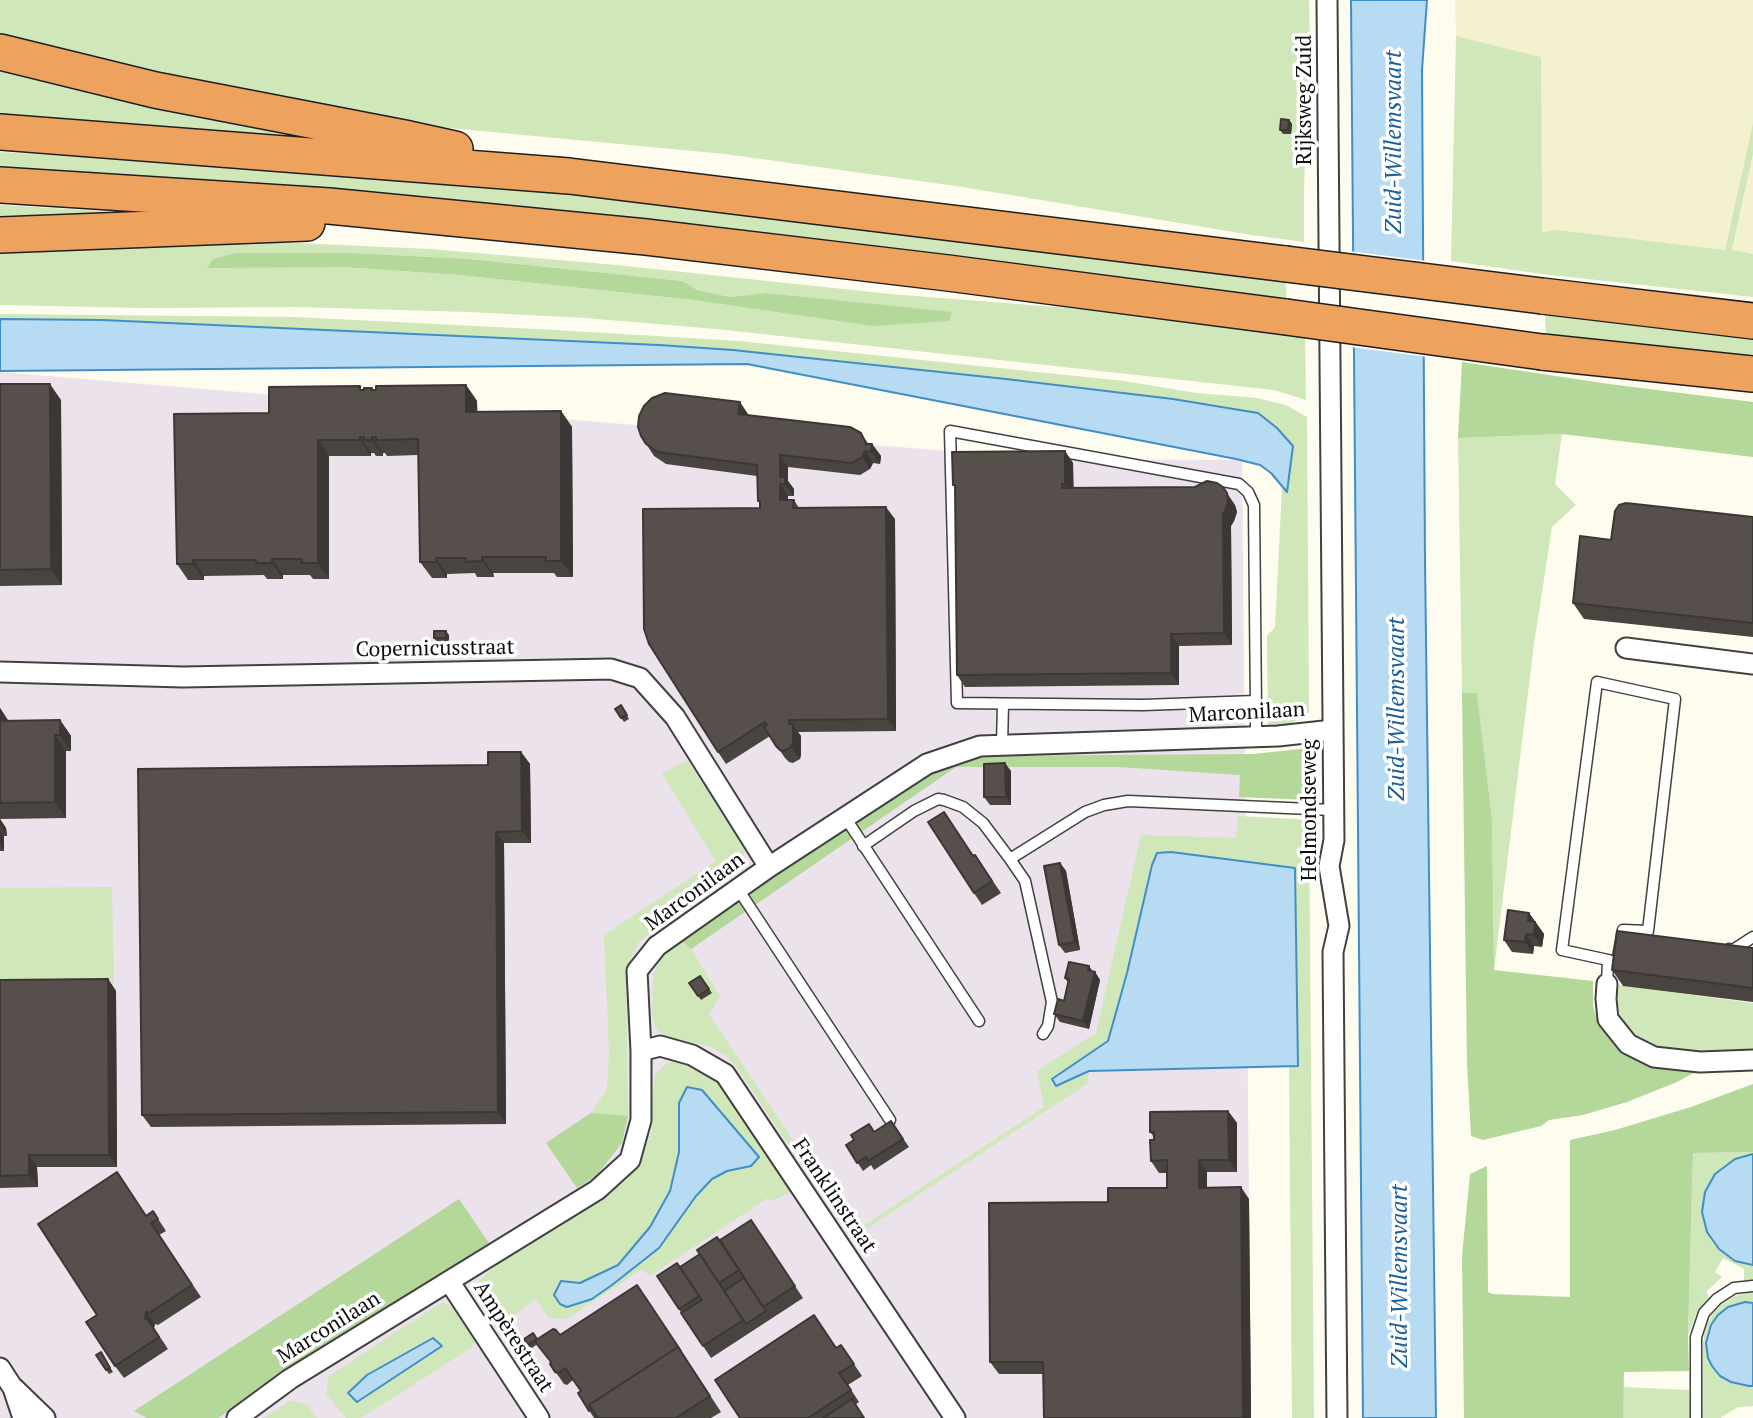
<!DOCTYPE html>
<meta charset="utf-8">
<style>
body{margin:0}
canvas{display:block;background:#fefcef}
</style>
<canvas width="1753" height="1418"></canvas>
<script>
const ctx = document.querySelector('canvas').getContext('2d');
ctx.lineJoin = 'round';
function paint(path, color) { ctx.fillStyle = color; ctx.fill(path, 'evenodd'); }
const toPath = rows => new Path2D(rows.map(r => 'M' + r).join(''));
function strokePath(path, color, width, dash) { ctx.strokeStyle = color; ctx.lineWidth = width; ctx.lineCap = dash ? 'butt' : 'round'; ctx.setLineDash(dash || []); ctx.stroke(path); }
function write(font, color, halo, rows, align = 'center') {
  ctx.font = font + ' "PT Serif",serif'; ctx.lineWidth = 7; ctx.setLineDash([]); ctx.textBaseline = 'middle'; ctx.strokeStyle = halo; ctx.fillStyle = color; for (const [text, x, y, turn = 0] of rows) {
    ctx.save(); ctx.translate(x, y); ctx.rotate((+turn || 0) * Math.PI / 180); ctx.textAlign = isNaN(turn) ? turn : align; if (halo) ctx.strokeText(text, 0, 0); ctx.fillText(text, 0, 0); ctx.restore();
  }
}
const industrial = toPath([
 [0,372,1043,459,1242,460,1251,1418,0,1418]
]);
const farmland = toPath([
 [1455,0,1753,0,1753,123,1725,250,1558,230,1541,232,1541,57,1456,36],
 [1753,154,1753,254,1732,251]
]);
const green = toPath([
 [0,0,1309,0,1310,40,1304,188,1304,242,1252,235,956,186,725,154,407,124,0,45],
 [1456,36,1541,57,1542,232,1558,230,1725,250,1753,123,1753,154,1732,250,1753,254,1753,297,1542,274,1451,261],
 [0,60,377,142,0,115],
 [0,152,463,179,1285,278,1287,303,0,173],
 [0,205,235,219,0,222],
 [162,243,297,243,430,249,617,265,890,294,1158,315,1305,334,1306,400,1274,390,716,329,585,318,469,312,297,307,144,308,0,305,0,250],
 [351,253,470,259,683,281,697,290,730,297,766,293,952,313,872,326,693,300,459,275,342,267],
 [1545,310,1753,332,1753,359,1546,340],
 [0,314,296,317,556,330,739,341,1124,381,1196,393,1257,398,1286,405,1307,417,1309,713,1285,727,1268,727,1267,636,1275,627,1282,487,1286,491,1258,413,1173,399,1006,379,879,365,659,345,102,320,0,319],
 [1562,434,1555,484,1576,505,1552,527,1534,644,1494,970,1492,819,1477,694,1462,693,1458,438],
 [687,760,742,841,745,853,738,867,729,878,674,914,639,942,626,970,628,1116,591,1113,607,1089,609,1051,604,935,716,861,662,774],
 [1238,816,1297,819,1309,822,1314,1418,1292,1418,1289,1066,1298,1065,1295,868,1157,853,1152,865,1127,973,1108,1041,1052,1079,1057,1085,1089,1071,1087,1084,851,1239,736,1066,725,1055,711,1047,695,1043,673,1041,664,1036,655,1026,652,1015,653,975,662,955,680,939,691,949,720,996,709,1014,854,1232,1044,1107,1037,1071,1096,1033,1141,835,1236,838],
 [112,887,114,983,0,985,0,888],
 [1619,985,1753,1003,1753,1053,1700,1054,1655,1048,1632,1035,1620,1016,1617,1000],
 [681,1061,713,1071,791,1189,787,1194,772,1201,768,1198,650,1276,642,1269,567,1319,549,1318,536,1299,503,1324,511,1338,504,1338,477,1296,479,1281,496,1266,637,1168,652,1131,652,1100,655,1074,668,1062],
 [679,1103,727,1171,712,1179,696,1196,659,1248,592,1299,561,1281,580,1283,619,1265,650,1227,670,1191,679,1152],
 [1753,1152,1753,1154,1735,1159,1721,1168,1703,1200,1702,1212,1706,1228,1713,1243,1719,1249,1743,1264,1753,1265,1753,1281,1744,1281,1744,1269,1723,1258,1715,1272,1722,1277,1706,1292,1710,1298,1698,1311,1688,1335,1693,1153],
 [1753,1292,1753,1303,1745,1302,1728,1307,1714,1320,1708,1331,1707,1352,1712,1366,1725,1380,1737,1384,1753,1386,1753,1406,1738,1407,1720,1418,1702,1418,1703,1343,1705,1328,1712,1315,1721,1305,1735,1296],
 [442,1302,458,1308,478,1338,471,1348,361,1418,346,1418,326,1393,329,1376],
 [1623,1387,1689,1390,1690,1418,1623,1418],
 [291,1400,307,1405,317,1418,264,1418]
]);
const forest = toPath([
 [236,253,351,253,470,259,683,281,697,290,730,297,766,293,952,312,949,321,872,326,693,300,459,275,342,267,207,268,213,259],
 [1462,362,1609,384,1753,402,1753,457,1562,434,1458,438],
 [1462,693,1477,693,1492,819,1494,970,1593,981,1593,1006,1599,1026,1623,1052,1653,1064,1699,1070,1677,1082,1627,1102,1583,1115,1549,1120,1541,1126,1483,1140,1471,1136,1467,1063],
 [1308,748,1309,800,1239,797,1240,775,1118,767,956,767,691,949,680,939,925,775,967,756,1254,754],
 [1753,1084,1753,1152,1693,1153,1688,1335,1689,1371,1624,1372,1623,1418,1464,1418,1462,1256,1470,1174,1487,1166,1488,1292,1492,1294,1570,1297,1570,1140,1615,1130,1691,1107],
 [591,1113,628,1116,622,1143,596,1176,577,1188,546,1143],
 [459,1199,489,1243,218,1418,147,1418,134,1411]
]);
const water = toPath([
 [1351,0,1427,0,1422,70,1425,561,1436,1418,1363,1418,1351,0],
 [0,319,102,320,659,345,733,350,1006,379,1173,399,1258,413,1277,428,1293,446,1287,492,1271,473,1260,465,1236,459,747,364,0,371,0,319],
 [1171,852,1295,868,1298,1066,1089,1071,1056,1086,1052,1079,1108,1041,1127,973,1152,865,1157,853,1171,852],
 [687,1087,702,1090,759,1157,751,1166,727,1171,712,1179,696,1196,659,1248,612,1285,592,1299,567,1307,560,1304,554,1295,561,1281,580,1283,618,1265,650,1227,670,1191,679,1152,679,1103,687,1087],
 [1753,1154,1753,1265,1735,1261,1719,1249,1707,1232,1702,1212,1705,1192,1715,1174,1735,1159,1753,1154],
 [1745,1302,1753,1303,1753,1386,1749,1386,1731,1382,1720,1376,1712,1366,1708,1358,1706,1343,1711,1325,1718,1315,1728,1307,1745,1302],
 [433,1338,442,1346,357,1402,348,1393,367,1375,433,1338]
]);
const pier = toPath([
 [1349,251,1427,261,1428,357,1350,347]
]);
const lane = toPath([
 [1256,701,1143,705,957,703,950,431,1239,484,1248,492,1254,505,1256,711,1256,737],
 [1002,745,1003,704],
 [845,817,979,1021],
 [863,846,914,811,938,799,944,800,963,807,983,823,1010,859],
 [738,889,890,1120],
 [1729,949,1733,950,1753,937],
 [1607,984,1608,960,1562,950,1597,682,1675,699,1648,931,1623,930,1617,963,1608,960],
 [1043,1034,1048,1026,1052,1002,1025,881,1010,859,1085,812,1104,805,1128,801,1333,810],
 [1696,1418,1696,1337,1704,1313,1717,1299,1734,1288,1753,1286]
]);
const street = toPath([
 [1327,0,1334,840,1329,866,1339,926,1333,952,1337,1418],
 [1626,648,1753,664],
 [0,672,183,677,611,669,640,678,675,717,769,867],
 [1607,984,1606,999,1608,1019,1628,1044,1654,1057,1700,1062,1753,1060],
 [641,1051,660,1046,692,1055,725,1074,955,1418],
 [449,1281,539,1418],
 [0,1368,13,1388,23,1418],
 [14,1388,45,1418],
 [237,1418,290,1379,597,1190,630,1160,641,1120,641,1051,637,971,657,946,769,867,927,764,980,746,1278,736,1333,730]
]);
const highway = toPath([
 [0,52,155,90,409,139,455,149],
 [0,132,569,176,1286,264],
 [0,185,329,206,646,237,948,273,1286,317],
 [0,235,307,223],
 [1542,296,1753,321],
 [1542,352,1753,374]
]);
const highwayBridge = toPath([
 [1286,264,1542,296],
 [1286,317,1542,352]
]);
const wall = toPath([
 [1289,120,1292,124,1291,134,1283,134,1280,130],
 [0,384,61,400,62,585,0,586],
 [466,385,477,401,477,412,561,411,572,427,573,577,557,577,554,573,493,573,494,577,477,577,475,573,447,574,447,578,432,578,420,562,418,455,387,456,385,453,383,453,383,456,376,456,374,453,371,453,371,456,329,456,329,579,313,579,310,575,283,575,283,579,267,579,264,575,204,576,204,580,188,580,177,564,269,413,363,390],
 [748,414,748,415,872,444,881,456,880,464,873,463,870,469,860,475,788,467,788,481,794,489,794,496,788,496,788,500,794,500,799,508,895,519,896,731,798,732,801,736,801,754,800,759,793,763,789,762,785,758,770,736,726,764,718,752,760,508,760,505,758,501,757,476,666,464,654,456,641,436],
 [1065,451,1073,463,1073,488,1235,505,1237,512,1234,521,1231,526,1232,645,1179,646,1179,685,965,687,957,675,955,488,953,485],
 [1753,517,1753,637,1584,619,1573,603],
 [449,635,449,642,437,642,434,638],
 [621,705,629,719,624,722,615,709],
 [0,708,8,721,60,720,71,736,71,751,66,751,66,818,0,819],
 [521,752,530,764,531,843,504,843,506,1124,151,1127,142,1115,488,765],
 [1011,771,1011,805,990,805,984,797],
 [0,819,6,828,7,836,4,836,4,851,0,851],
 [975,855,1001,893,982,905,974,893],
 [1060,863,1066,871,1080,950,1065,953,1059,945],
 [1529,913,1544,934,1542,947,1534,946,1533,954,1512,952,1504,940],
 [1753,948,1753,1002,1623,986,1612,970],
 [1089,966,1092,971,1095,972,1100,980,1089,1029,1060,1022,1054,1014,1064,1001,1068,983,1065,978],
 [700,976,712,993,701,1000,689,983],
 [108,979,116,991,117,1167,37,1167,38,1187,0,1188,0,980],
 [1228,1111,1237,1123,1237,1172,1207,1172,1207,1188,1249,1199,1251,1418,1044,1418,1043,1374,999,1374,990,1362,1108,1202,1167,1188,1167,1173,1159,1173,1151,1161,1154,1137,1150,1132],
 [891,1121,909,1147,874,1170,871,1165,863,1171,846,1145,875,1132],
 [153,1211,166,1231,159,1235,201,1297,158,1325,155,1324,154,1328,168,1349,124,1378,115,1366,97,1315,146,1215],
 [751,1220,803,1298,711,1358,657,1276,680,1267],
 [646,1297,721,1412,711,1418,594,1418,578,1393,581,1391,573,1380,567,1385,564,1384,550,1364,551,1363,537,1344,531,1349,524,1339,537,1339,560,1335],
 [841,1345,862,1376,848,1385,859,1402,855,1405,865,1418,740,1418],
 [101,1352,113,1372,109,1374,96,1355]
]);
const shadedWall = toPath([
 [1289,120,1292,124,1291,134,1288,130],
 [50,384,61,400,62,585,51,569],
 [466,385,477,401,478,427,466,412],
 [740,402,748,414,746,426,738,414],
 [561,411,572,427,573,577,561,561],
 [861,433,869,445,872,444,881,456,880,464,866,444],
 [360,437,371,453,371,456,360,440],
 [372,437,383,453,383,456,372,440],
 [318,440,329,456,329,579,318,563],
 [865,451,873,463,870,469,862,457],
 [1065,451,1073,463,1074,496,1065,484],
 [780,455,788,467,788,481,794,489,794,496,780,477],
 [780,484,788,496,788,512,780,500],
 [1223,487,1235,505,1237,512,1234,521,1231,526,1232,645,1224,633],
 [886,507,895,519,896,731,888,719],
 [482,557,493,573,494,577,482,561],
 [436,558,447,574,447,578,436,562],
 [272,559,283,575,283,579,272,563],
 [193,560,204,576,204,580,193,564],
 [446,631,449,635,449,642,446,638],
 [1171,634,1179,646,1179,685,1171,673],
 [0,708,8,720,8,737,0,725],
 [60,720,71,736,71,751,60,735],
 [789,720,801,736,801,754,800,759,791,747],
 [55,735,66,751,66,818,55,802],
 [521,752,530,764,531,843,522,831],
 [1005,763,1011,771,1011,805,1006,797],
 [0,819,6,828,7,836,0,826],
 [0,830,4,836,4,851,0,844],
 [496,832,504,843,506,1124,498,1112],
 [1060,863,1066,871,1080,950,1075,942],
 [1529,913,1544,934,1542,947,1534,935,1528,921],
 [1526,934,1534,946,1533,954,1525,942],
 [1089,966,1094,974,1095,972,1100,980,1089,1029,1083,1021],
 [108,979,116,991,117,1167,109,1155],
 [1228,1111,1237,1123,1237,1172,1229,1160],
 [29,1155,37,1167,38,1187,29,1175],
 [1199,1160,1207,1172,1207,1200,1199,1188],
 [1241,1187,1249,1199,1251,1418,1243,1418],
 [146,1312,155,1324,154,1328,168,1349,154,1328,145,1319]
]);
const building = toPath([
 [1281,119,1289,120,1288,130,1280,130,1281,119],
 [0,384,50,384,51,569,0,570,0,384],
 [466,385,466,412,561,411,561,561,546,561,546,557,482,557,482,561,466,562,466,558,436,558,436,562,420,562,418,439,376,440,376,437,372,437,372,440,364,440,364,437,360,437,360,440,318,440,318,563,302,563,302,559,272,559,272,563,256,563,256,560,193,560,193,564,177,564,174,414,269,413,269,387,360,386,360,390,364,390,364,388,372,388,371,390,376,390,376,386,466,385],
 [665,393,740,402,738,414,850,427,861,433,866,444,872,444,871,452,865,451,862,457,852,463,780,455,780,477,785,477,785,484,780,484,780,500,794,500,793,508,886,507,888,719,789,720,789,724,793,724,793,742,791,747,784,751,780,750,776,746,764,727,767,725,765,722,718,752,649,644,644,629,643,509,760,508,760,501,758,501,757,465,658,452,646,444,641,436,638,427,639,416,644,406,652,398,665,393],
 [1065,451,1065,484,1062,484,1062,488,1195,487,1207,481,1217,483,1223,487,1227,493,1228,500,1226,509,1223,514,1224,633,1171,634,1171,673,957,675,955,485,953,485,952,452,1065,451],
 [1626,503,1753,517,1753,623,1573,603,1580,536,1611,540,1615,511,1619,505,1626,503],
 [434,631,446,631,446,638,434,638,434,631],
 [621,705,627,715,621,718,615,709,621,705],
 [60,720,60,735,55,735,55,802,0,803,0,721,60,720],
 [488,752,521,752,522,831,496,832,498,1112,142,1115,138,769,488,765,488,752],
 [1005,763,1006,797,984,797,984,764,1005,763],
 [944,812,973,856,975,855,992,881,974,893,928,822,944,812],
 [1060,863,1075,942,1059,945,1044,866,1060,863],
 [1508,910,1529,913,1528,921,1535,922,1534,935,1526,934,1525,942,1504,940,1508,910],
 [1617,931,1753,948,1753,988,1612,970,1617,931],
 [1069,962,1089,966,1088,970,1095,972,1083,1021,1054,1014,1058,999,1064,1001,1069,979,1065,978,1069,962],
 [700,976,709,989,698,996,689,983,700,976],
 [108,979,109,1155,29,1155,29,1175,0,1176,0,980,108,979],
 [1228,1111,1229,1160,1199,1160,1199,1188,1241,1187,1243,1418,1044,1418,1043,1362,990,1362,989,1203,1108,1202,1108,1188,1167,1188,1167,1160,1151,1161,1150,1140,1154,1140,1154,1132,1150,1132,1150,1112,1228,1111],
 [891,1121,903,1139,868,1161,866,1157,857,1163,846,1145,854,1140,851,1135,869,1124,874,1132,891,1121],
 [117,1172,146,1216,153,1211,158,1219,151,1223,192,1285,149,1313,146,1312,145,1319,148,1320,159,1337,115,1366,86,1322,97,1315,38,1224,117,1172],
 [751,1220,795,1286,763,1307,720,1240,751,1220],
 [717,1237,739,1270,719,1283,697,1250,717,1237],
 [700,1254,743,1320,703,1346,681,1313,702,1300,680,1267,700,1254],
 [677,1263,699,1296,679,1309,657,1276,677,1263],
 [744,1278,766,1311,746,1324,724,1291,744,1278],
 [637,1285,681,1351,678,1347,589,1405,592,1409,589,1411,578,1393,581,1391,565,1368,559,1373,555,1372,550,1364,551,1362,536,1343,536,1340,553,1329,556,1330,560,1335,637,1285],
 [814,1315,836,1348,841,1345,854,1364,839,1373,851,1390,808,1418,740,1418,715,1380,814,1315],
 [533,1333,537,1339,528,1345,524,1339,533,1333],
 [678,1347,710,1396,676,1418,598,1418,589,1405,678,1347],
 [101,1352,110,1368,106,1370,96,1355,101,1352],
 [852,1399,864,1418,823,1418,852,1399]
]);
const streetNames = [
 ["Rijksweg Zuid",1305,100,-90],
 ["Copernicusstraat",435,649,-1],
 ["Marconilaan",1247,713,-3],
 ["Helmondseweg",1310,810,-90],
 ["Marconilaan",695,892,-36],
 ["Franklinstraat",834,1196,56],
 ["Marconilaan",329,1328,-32],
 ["Ampèrestraat",513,1337,57]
];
const waterNames = [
 ["Zuid-Willemsvaart",1394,142,-90],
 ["Zuid-Willemsvaart",1397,709,-90],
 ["Zuid-Willemsvaart",1400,1276,-90]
];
paint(industrial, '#ebe2ec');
paint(farmland, '#f3f1d0');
paint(green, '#d0e7ba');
paint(forest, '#b4d79a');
paint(water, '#b6dbf3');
strokePath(water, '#418ec6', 2);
paint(pier, '#fefcef');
strokePath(lane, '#414141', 13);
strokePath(street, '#414141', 23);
strokePath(highway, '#1f1f1f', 38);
strokePath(lane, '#fff', 10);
strokePath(street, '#fff', 19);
strokePath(highway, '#eda35e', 35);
strokePath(highwayBridge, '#1f1f1f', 38, []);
strokePath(highwayBridge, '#eda35e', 35);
paint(wall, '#4a4440');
paint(shadedWall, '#3c3734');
paint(building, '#564f4b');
strokePath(building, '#3c3734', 2);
write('21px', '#0e0e0e', '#fff', streetNames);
write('italic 23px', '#1d6099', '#fff', waterNames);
</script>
